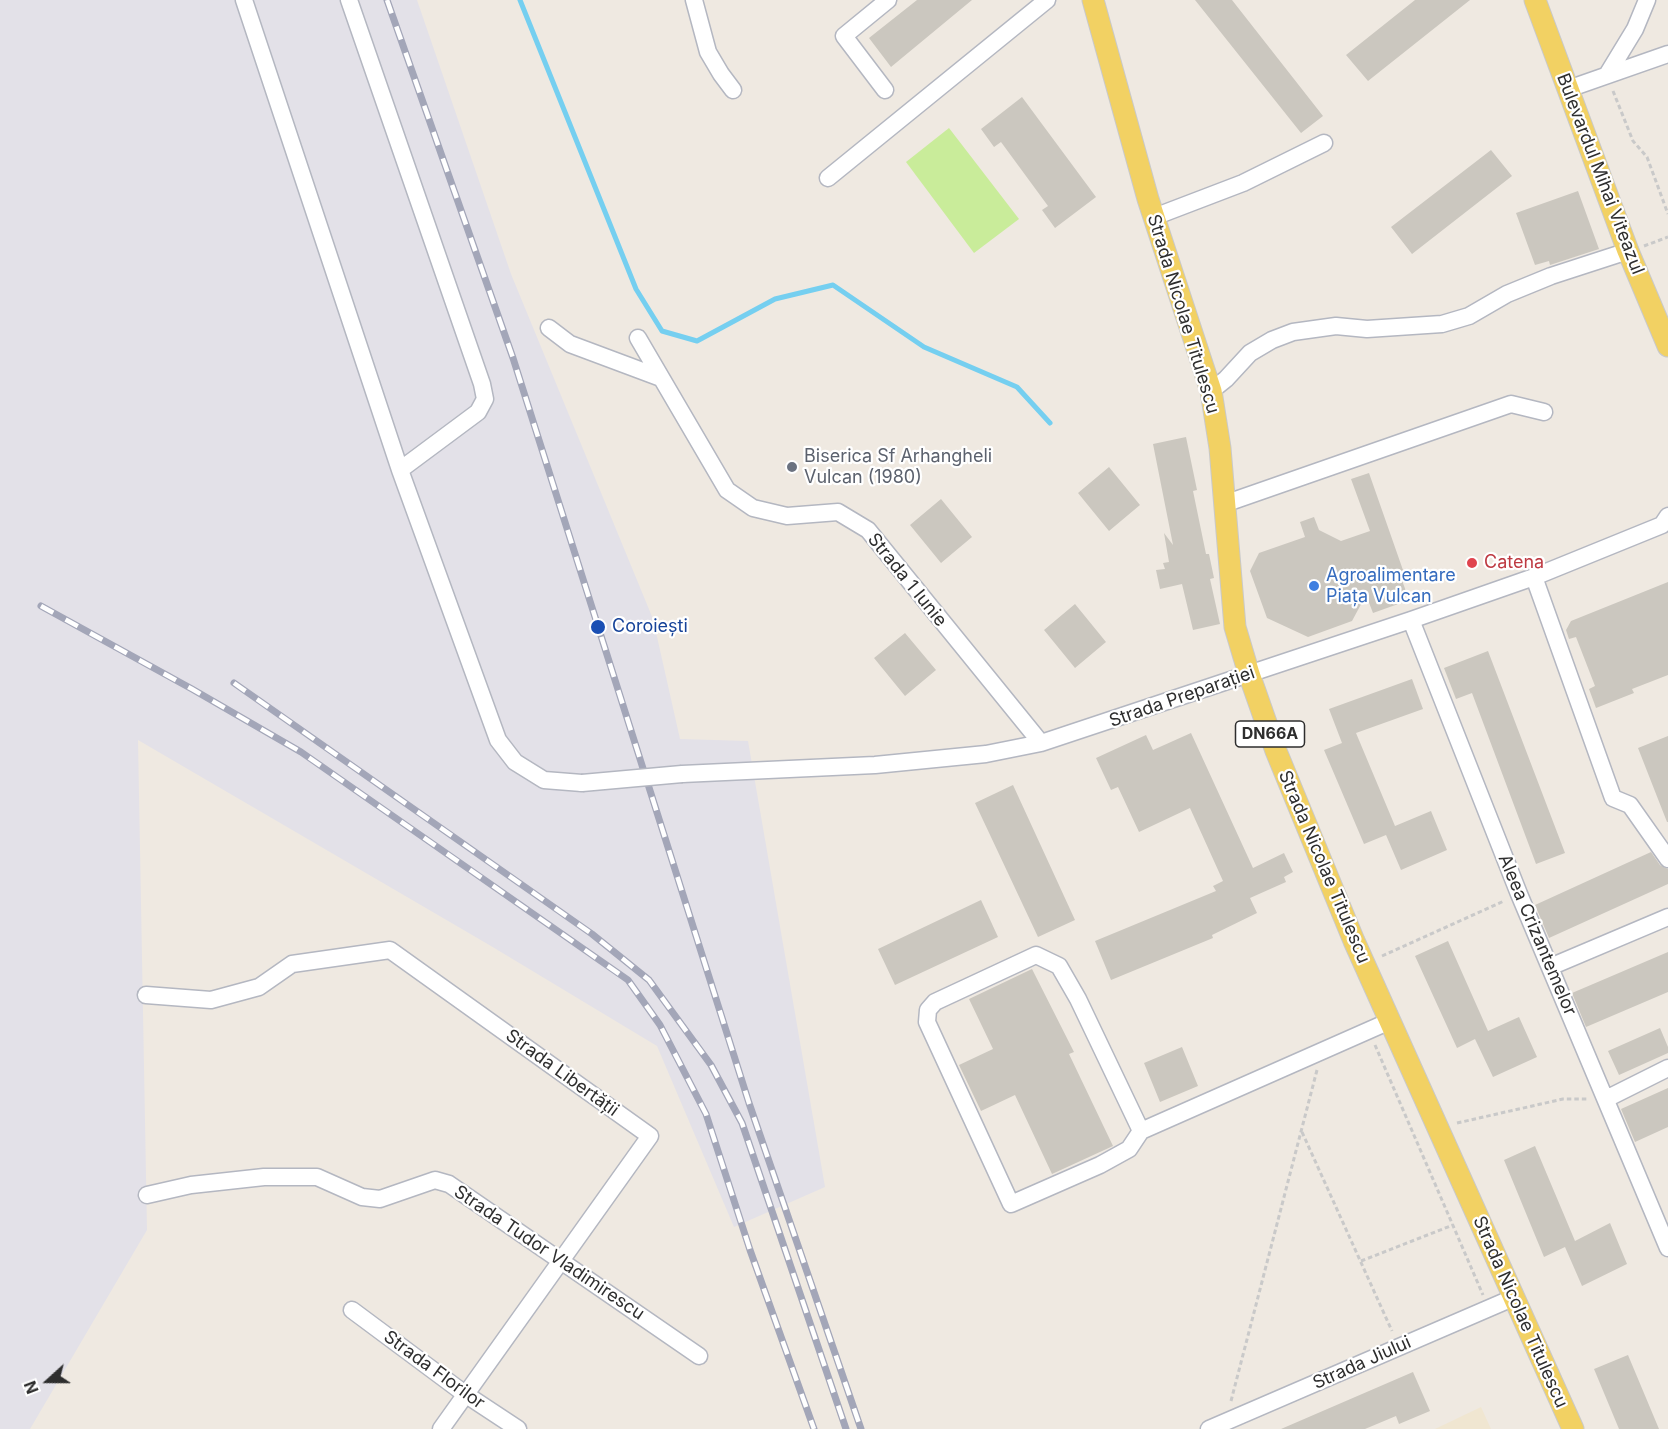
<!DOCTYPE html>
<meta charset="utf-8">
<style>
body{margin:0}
#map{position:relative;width:1668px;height:1429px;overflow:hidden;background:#efe9e1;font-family:Inter,sans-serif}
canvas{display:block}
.north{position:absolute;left:18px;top:1351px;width:60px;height:60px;-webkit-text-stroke:4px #fff;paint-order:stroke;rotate:249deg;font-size:16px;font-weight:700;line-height:24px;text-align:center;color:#2e2e2e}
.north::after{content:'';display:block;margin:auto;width:21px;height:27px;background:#2e2e2e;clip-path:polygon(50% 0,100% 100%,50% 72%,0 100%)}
</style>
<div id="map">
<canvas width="1668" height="1429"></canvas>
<div class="north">N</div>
</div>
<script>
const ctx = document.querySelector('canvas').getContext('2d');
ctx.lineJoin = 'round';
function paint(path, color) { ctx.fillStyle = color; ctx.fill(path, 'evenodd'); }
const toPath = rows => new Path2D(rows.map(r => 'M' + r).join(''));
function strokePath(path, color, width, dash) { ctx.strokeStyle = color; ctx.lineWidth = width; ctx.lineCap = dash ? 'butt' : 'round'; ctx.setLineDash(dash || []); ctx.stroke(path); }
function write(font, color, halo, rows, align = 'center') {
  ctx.font = font + ' Inter,sans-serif'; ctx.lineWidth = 4.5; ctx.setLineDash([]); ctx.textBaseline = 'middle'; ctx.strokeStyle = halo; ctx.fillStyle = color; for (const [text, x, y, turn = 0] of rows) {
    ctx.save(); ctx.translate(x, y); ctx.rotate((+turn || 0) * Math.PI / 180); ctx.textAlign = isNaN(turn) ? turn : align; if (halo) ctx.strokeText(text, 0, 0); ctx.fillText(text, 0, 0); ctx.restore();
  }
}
const industrial = toPath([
 [0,0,417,0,511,274,653,619,680,739,748,741,825,1187,734,1227,657,1046,491,946,138,740,147,1230,30,1429,0,1429]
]);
const education = toPath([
 [1481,1407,1491,1429,1435,1429]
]);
const pitch = toPath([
 [949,128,1019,219,974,253,906,162]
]);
const stream = toPath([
 [520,0,636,289,662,331,697,341,775,299,833,285,924,347,1017,387,1050,423]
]);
const building = toPath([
 [917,0,972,0,891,67,869,38],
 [1195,0,1232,0,1323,116,1301,133],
 [1415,0,1470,0,1368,81,1346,55],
 [1022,97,1096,197,1055,228,1042,210,1048,206,1001,142,994,147,981,129],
 [1491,150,1512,176,1412,254,1391,227],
 [1578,191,1599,249,1550,265,1549,261,1535,265,1516,213],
 [1186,437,1197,490,1193,491,1206,554,1209,554,1214,578,1210,579,1220,624,1193,630,1182,584,1160,589,1156,570,1165,569,1163,563,1169,562,1164,533,1173,545,1153,444],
 [1109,467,1140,505,1109,531,1078,493],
 [1369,473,1404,573,1400,575,1407,594,1401,603,1373,613,1366,595,1352,621,1308,637,1267,618,1250,571,1259,553,1305,537,1300,522,1314,517,1319,530,1341,541,1370,531,1351,479],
 [941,499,972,537,941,563,910,525],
 [1668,582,1668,675,1632,689,1634,693,1596,708,1589,689,1595,686,1576,637,1569,639,1566,630,1571,621],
 [1075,604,1106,642,1075,668,1044,630],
 [905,633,936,670,905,696,874,658],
 [1488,651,1565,853,1536,864,1472,693,1456,699,1444,668],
 [1412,679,1423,709,1356,733,1395,826,1431,811,1447,850,1401,870,1386,835,1364,844,1324,750,1342,743,1329,709],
 [1191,733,1253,868,1284,853,1293,872,1284,877,1286,882,1250,898,1257,913,1212,935,1213,938,1111,980,1095,941,1216,891,1213,886,1223,881,1190,808,1139,832,1118,787,1111,790,1096,758,1146,735,1153,750],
 [1668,736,1668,822,1667,822,1638,748],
 [1013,785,1075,920,1038,937,975,803],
 [1651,852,1660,865,1668,869,1668,884,1549,938,1535,905],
 [981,900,998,937,895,985,878,949],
 [1448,941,1488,1031,1519,1017,1537,1057,1493,1077,1475,1039,1457,1048,1415,956],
 [1668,952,1668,992,1586,1027,1572,993],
 [1032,969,1074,1052,1069,1054,1113,1146,1052,1174,1015,1095,981,1111,959,1065,993,1049,969,999],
 [1660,1028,1668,1047,1668,1053,1619,1075,1608,1051],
 [1182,1047,1198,1086,1160,1102,1144,1063],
 [1668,1088,1668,1127,1635,1142,1621,1109],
 [1535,1146,1575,1241,1610,1223,1627,1264,1582,1286,1565,1247,1544,1257,1504,1160],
 [1628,1355,1659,1429,1619,1429,1594,1369],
 [1413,1372,1430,1411,1399,1424,1396,1416,1365,1429,1281,1429]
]);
const path = toPath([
 [1613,91,1633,141,1647,157,1668,214],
 [1644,246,1668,237],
 [1382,956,1504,901],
 [1375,1045,1483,1295],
 [1457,1123,1563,1099,1588,1099],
 [1302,1132,1392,1331],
 [1361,1261,1453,1225],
 [1231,1401,1317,1070]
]);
const minor = toPath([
 [244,0,400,470,498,740,515,762,544,780,582,783],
 [349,0,482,384,485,399,478,412,400,470],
 [694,0,708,52,721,74,733,90],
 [1607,75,1635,29,1647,0],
 [1568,89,1668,54],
 [885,90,844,36,888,0],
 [828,178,1047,0],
 [1154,217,1243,183,1324,143],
 [549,328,570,344,661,378],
 [638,338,727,490,753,508,787,516,838,512,868,530,1041,743],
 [1211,391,1226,379,1250,353,1272,340,1293,332,1336,326,1367,329,1442,324,1469,316,1507,294,1551,276,1628,251],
 [1224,504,1511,404,1544,412],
 [1534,577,1613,798,1630,805,1668,859],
 [1411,620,1519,894,1668,1248],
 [682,774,875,765,986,754,1041,743,1411,620,1534,577,1662,525,1668,516],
 [1550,967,1668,917],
 [146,995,211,1000,259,987,292,964,390,950,650,1136,441,1429],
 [1606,1099,1668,1068],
 [1141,1131,1078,999,1059,966,1036,955,935,1002,928,1010,927,1022,1011,1204,1100,1165,1129,1149,1141,1131,1390,1021],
 [147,1195,191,1185,264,1177,317,1177,362,1197,380,1199,435,1180,449,1184,699,1356],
 [352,1310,465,1394,518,1429],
 [1209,1429,1515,1297]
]);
const major = toPath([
 [1093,0,1148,199,1211,391,1220,448,1235,627,1249,674,1276,751,1354,941,1573,1429],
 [1535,0,1628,251,1668,346]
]);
const rail = toPath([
 [387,0,513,358,749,1103,861,1429],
 [41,606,192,689,301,752,628,980,660,1025,706,1114,750,1250,814,1429],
 [234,683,592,934,649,980,711,1065,742,1123,846,1429]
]);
const minorBridge = toPath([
 [582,783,682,774]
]);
const markers = [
 [792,467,6,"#6b7280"],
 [1472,563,6,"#e0444e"],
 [1314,586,6,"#3f7fe0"],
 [598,627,8,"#1a4fb4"]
];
const shields = [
 [1270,734,69]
];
const shieldNames = [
 ["DN66A",1270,734]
];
const streetNames = [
 ["Bulevardul Mihai Viteazul",1600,174,69],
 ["Strada Nicolae Titulescu",1183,314,73],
 ["Strada 1 Iunie",907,580,51],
 ["Strada Preparației",1182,697,-19],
 ["Strada Nicolae Titulescu",1324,867,67],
 ["Aleea Crizantemelor",1537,935,67],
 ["Strada Libertății",562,1073,36],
 ["Strada Tudor Vladimirescu",549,1253,34],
 ["Strada Nicolae Titulescu",1520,1312,66],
 ["Strada Jiului",1362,1363,-24],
 ["Strada Florilor",434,1370,36]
];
const worshipNames = [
 ["Biserica Sf Arhangheli",804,457],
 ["Vulcan (1980)",804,478]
];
const healthNames = [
 ["Catena",1484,563]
];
const shopNames = [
 ["Agroalimentare",1326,576],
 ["Piața Vulcan",1326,597]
];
const transitNames = [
 ["Coroiești",612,627]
];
paint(industrial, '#e3e1e8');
paint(education, '#f0e6d1');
paint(pitch, '#c9ec9a');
strokePath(stream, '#75cff0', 5);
paint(building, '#cbc7bf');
strokePath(minor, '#b4b7c1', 19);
strokePath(major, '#c9c9c9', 23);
strokePath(path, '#c9c9c9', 3, [4.5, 3]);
strokePath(minor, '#fff', 16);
strokePath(major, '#f2d163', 21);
strokePath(rail, '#a3a6b8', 7);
strokePath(rail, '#fff', 4.5, [14]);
strokePath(minorBridge, '#b4b7c1', 19, []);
strokePath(minorBridge, '#fff', 16);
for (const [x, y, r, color] of markers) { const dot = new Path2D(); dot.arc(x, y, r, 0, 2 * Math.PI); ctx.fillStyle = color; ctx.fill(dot); strokePath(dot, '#fff', 2); }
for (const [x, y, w] of shields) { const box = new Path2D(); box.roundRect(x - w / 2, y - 13, w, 26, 4.5); ctx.fillStyle = '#fff'; ctx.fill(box); strokePath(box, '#2e2e2e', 1.5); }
write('bold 16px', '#2e2e2e', null, shieldNames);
write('18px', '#2e2e2e', '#fff', streetNames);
write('18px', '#5b616d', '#fff', worshipNames, 'left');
write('18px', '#be3a42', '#fff', healthNames, 'left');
write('18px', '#366cbe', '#fff', shopNames, 'left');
write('18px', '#164399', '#fff', transitNames, 'left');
</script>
